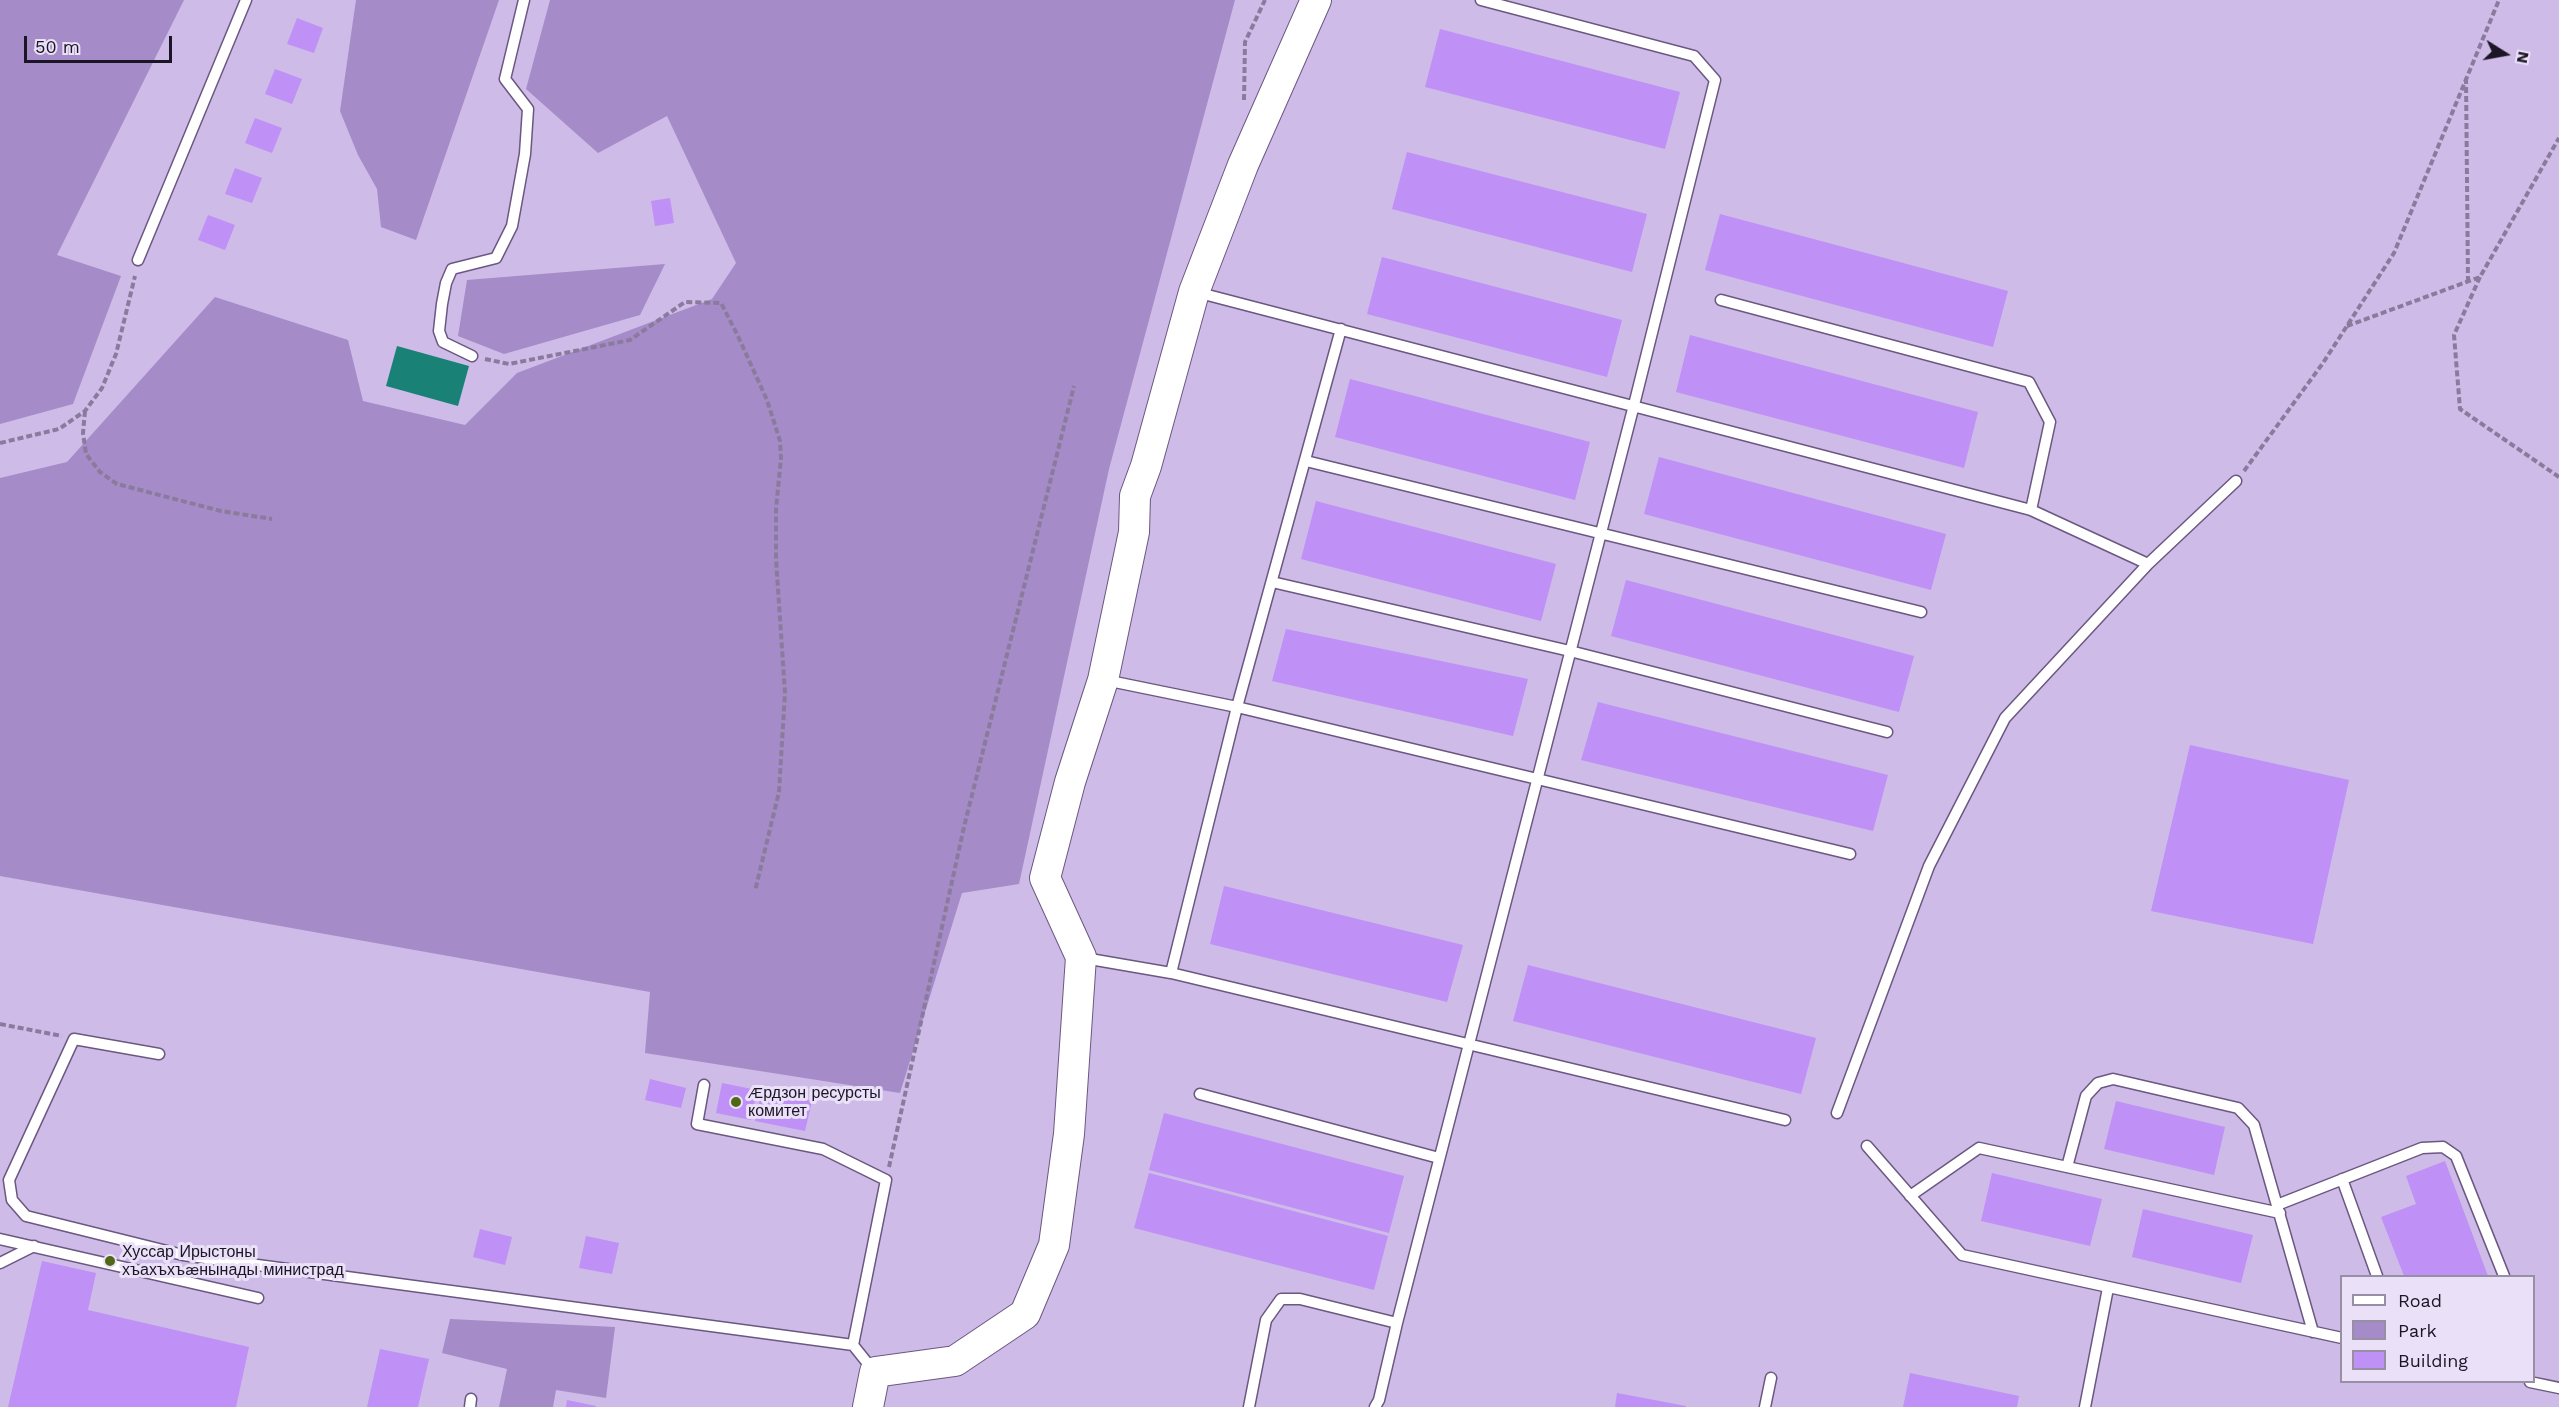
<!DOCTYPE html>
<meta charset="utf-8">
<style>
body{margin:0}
#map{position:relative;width:2559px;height:1407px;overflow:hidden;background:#cebbe8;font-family:"Work Sans",sans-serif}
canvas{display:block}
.legend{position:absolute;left:2340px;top:1275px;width:195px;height:108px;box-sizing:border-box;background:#eae1f8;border:2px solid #988fa4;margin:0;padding:8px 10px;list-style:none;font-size:18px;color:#1c1525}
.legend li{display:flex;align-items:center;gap:12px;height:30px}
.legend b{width:30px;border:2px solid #988fa4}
.north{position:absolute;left:2475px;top:24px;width:60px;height:60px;-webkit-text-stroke:4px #eae1f8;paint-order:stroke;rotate:101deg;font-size:16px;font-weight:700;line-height:24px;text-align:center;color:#1c1525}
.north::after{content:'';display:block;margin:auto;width:21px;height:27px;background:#1c1525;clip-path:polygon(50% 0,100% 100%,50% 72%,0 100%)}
.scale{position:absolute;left:24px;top:36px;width:148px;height:27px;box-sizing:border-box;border:3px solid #1c1525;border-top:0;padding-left:8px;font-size:18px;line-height:21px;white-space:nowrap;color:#1c1525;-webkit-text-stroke:4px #eae1f8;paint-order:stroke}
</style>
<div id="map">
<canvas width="2559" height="1407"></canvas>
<ul class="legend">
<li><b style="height:8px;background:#fff"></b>Road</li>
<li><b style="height:16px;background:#a58bc7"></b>Park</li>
<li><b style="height:16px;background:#bf90f5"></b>Building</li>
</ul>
<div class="north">N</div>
<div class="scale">50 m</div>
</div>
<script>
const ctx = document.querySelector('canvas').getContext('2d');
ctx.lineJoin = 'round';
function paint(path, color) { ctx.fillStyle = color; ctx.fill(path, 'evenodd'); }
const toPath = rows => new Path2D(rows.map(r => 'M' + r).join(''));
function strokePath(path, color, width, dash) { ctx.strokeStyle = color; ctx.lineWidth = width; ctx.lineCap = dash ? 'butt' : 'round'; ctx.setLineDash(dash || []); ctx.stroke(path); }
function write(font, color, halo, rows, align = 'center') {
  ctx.font = font + ' "Work Sans",sans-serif'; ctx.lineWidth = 6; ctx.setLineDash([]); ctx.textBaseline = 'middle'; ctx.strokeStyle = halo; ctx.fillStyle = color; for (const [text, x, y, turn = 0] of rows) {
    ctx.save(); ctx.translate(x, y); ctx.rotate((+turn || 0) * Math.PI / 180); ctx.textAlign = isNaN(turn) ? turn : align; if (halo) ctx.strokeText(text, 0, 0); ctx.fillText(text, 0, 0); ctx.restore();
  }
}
const green = toPath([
 [0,0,184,0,57,255,121,276,73,404,0,424],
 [356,0,499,0,416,240,381,227,377,189,358,155,340,111],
 [550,0,1235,0,1109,469,1019,884,962,893,900,1093,645,1053,650,992,0,876,0,478,67,462,215,297,348,340,363,401,465,425,517,373,712,299,736,263,667,116,598,153,526,89],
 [665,264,640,315,504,354,458,336,467,280],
 [450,1319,615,1327,606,1398,556,1390,553,1407,499,1407,507,1369,442,1353]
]);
const water = toPath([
 [397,346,469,366,458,406,386,386]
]);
const building = toPath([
 [297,18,323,28,314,53,287,44],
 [1440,29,1680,92,1665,149,1425,87],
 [275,69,302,79,292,104,265,94],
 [255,118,282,128,272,153,245,143],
 [1407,152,1647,214,1632,272,1392,209],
 [235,168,262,178,252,203,225,194],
 [670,198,674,223,655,226,651,201],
 [1720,214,2008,291,1993,347,1705,270],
 [208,215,235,225,225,250,198,240],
 [1382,257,1622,320,1607,377,1367,314],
 [1690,335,1978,412,1964,468,1676,392],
 [1350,379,1590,442,1575,500,1335,437],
 [1659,457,1946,534,1931,590,1644,514],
 [1316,501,1556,564,1541,621,1301,559],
 [1626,580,1914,656,1899,712,1611,636],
 [1286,629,1528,679,1513,736,1272,681],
 [1598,702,1888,775,1873,831,1581,760],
 [2190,745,2349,780,2313,944,2151,911],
 [1224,886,1463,945,1447,1002,1210,944],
 [1528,965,1816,1038,1801,1094,1513,1021],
 [650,1079,686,1088,681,1108,645,1100],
 [722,1083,757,1090,751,1120,716,1113],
 [762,1090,812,1101,805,1131,755,1121],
 [2116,1101,2225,1127,2214,1175,2104,1149],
 [1164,1113,1404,1176,1389,1233,1149,1170],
 [2445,1161,2488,1276,2404,1276,2381,1217,2416,1204,2406,1176],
 [1149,1173,1388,1236,1374,1290,1134,1228],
 [1992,1173,2102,1199,2090,1246,1981,1221],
 [2143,1209,2253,1235,2241,1283,2132,1257],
 [480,1229,512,1237,505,1265,473,1257],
 [586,1236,619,1243,612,1274,579,1268],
 [42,1261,96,1273,88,1310,249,1347,236,1407,8,1407],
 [380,1349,429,1359,418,1407,367,1407],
 [1910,1373,2019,1396,2017,1407,1903,1407],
 [1617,1393,1686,1406,1686,1407,1615,1407],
 [567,1400,596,1406,596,1407,566,1407]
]);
const path = toPath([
 [2466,78,2468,281],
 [1244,100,1245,42,1265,0],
 [2480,277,2454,335,2460,409,2559,477],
 [2347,326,2480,277,2559,138],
 [485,359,509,364,630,340,685,302,721,303,737,334,767,400,780,441,781,458,776,509,776,559,785,693,779,792,755,891],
 [85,411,83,433,86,454,100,472,117,484,221,511,272,519],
 [0,443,59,429,85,411,102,388,116,354,135,276],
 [2244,471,2323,363,2394,253,2499,0],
 [0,1024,62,1036],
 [889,1167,964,827,1074,386]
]);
const lane = toPath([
 [138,260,246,0],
 [1196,292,2031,510,2148,564,2236,481],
 [1721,300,2029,382,2050,422,2031,510],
 [472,356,443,342,439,331,442,304,446,283,452,269,496,258,512,226,525,154,528,109,505,79,524,0],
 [1306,461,1921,612],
 [1272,582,1570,651,1887,732],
 [1105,680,1237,707,1850,854],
 [1084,958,1171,973,1785,1120],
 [1171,973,1237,707,1341,329],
 [159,1054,74,1039,9,1180,12,1200,26,1216,183,1255,853,1345,873,1370],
 [704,1085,697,1124,823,1149,886,1180,853,1345],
 [1200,1094,1439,1158],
 [1837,1113,1929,866,2005,718,2148,564],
 [1867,1146,1962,1255,2342,1338],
 [2067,1167,2086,1096,2098,1083,2113,1079,2238,1108,2254,1125,2313,1332],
 [2342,1179,2377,1276],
 [1910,1196,1979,1148,2280,1213],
 [2277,1205,2422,1148,2443,1147,2456,1156,2504,1276],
 [0,1239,258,1298],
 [0,1263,34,1246],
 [2530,1382,2559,1388],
 [470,1407,471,1399],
 [1249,1407,1266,1320,1281,1299,1300,1299,1397,1323],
 [1375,1407,1379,1400,1397,1323,1634,405,1715,80,1694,56,1481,0],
 [1765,1407,1771,1378],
 [2085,1407,2108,1288]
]);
const secondary = toPath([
 [868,1407,875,1372,955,1361,1025,1314,1054,1245,1069,1134,1081,957,1045,878,1070,782,1103,680,1134,532,1135,496,1146,466,1194,292,1243,165,1316,0]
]);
const markers = [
 [736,1102,6,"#506716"],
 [110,1261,6,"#506716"]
];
const poiNames = [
 ["Æрдзон ресурсты",748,1093],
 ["комитет",748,1111],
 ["Хуссар Ирыстоны",122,1252],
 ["хъахъхъæнынады министрад",122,1270]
];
paint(green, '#a58bc7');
paint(water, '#1a8177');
paint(building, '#bf90f5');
strokePath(lane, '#6a5880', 13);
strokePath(secondary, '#6a5880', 32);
strokePath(path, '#8a7b9d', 4, [6, 3]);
strokePath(lane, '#fff', 10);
strokePath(secondary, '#fff', 30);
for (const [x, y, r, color] of markers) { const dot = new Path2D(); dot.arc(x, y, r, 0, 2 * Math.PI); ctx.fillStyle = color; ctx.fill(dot); strokePath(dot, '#eae1f8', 2); }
write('16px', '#1c1525', '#eae1f8', poiNames, 'left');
</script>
